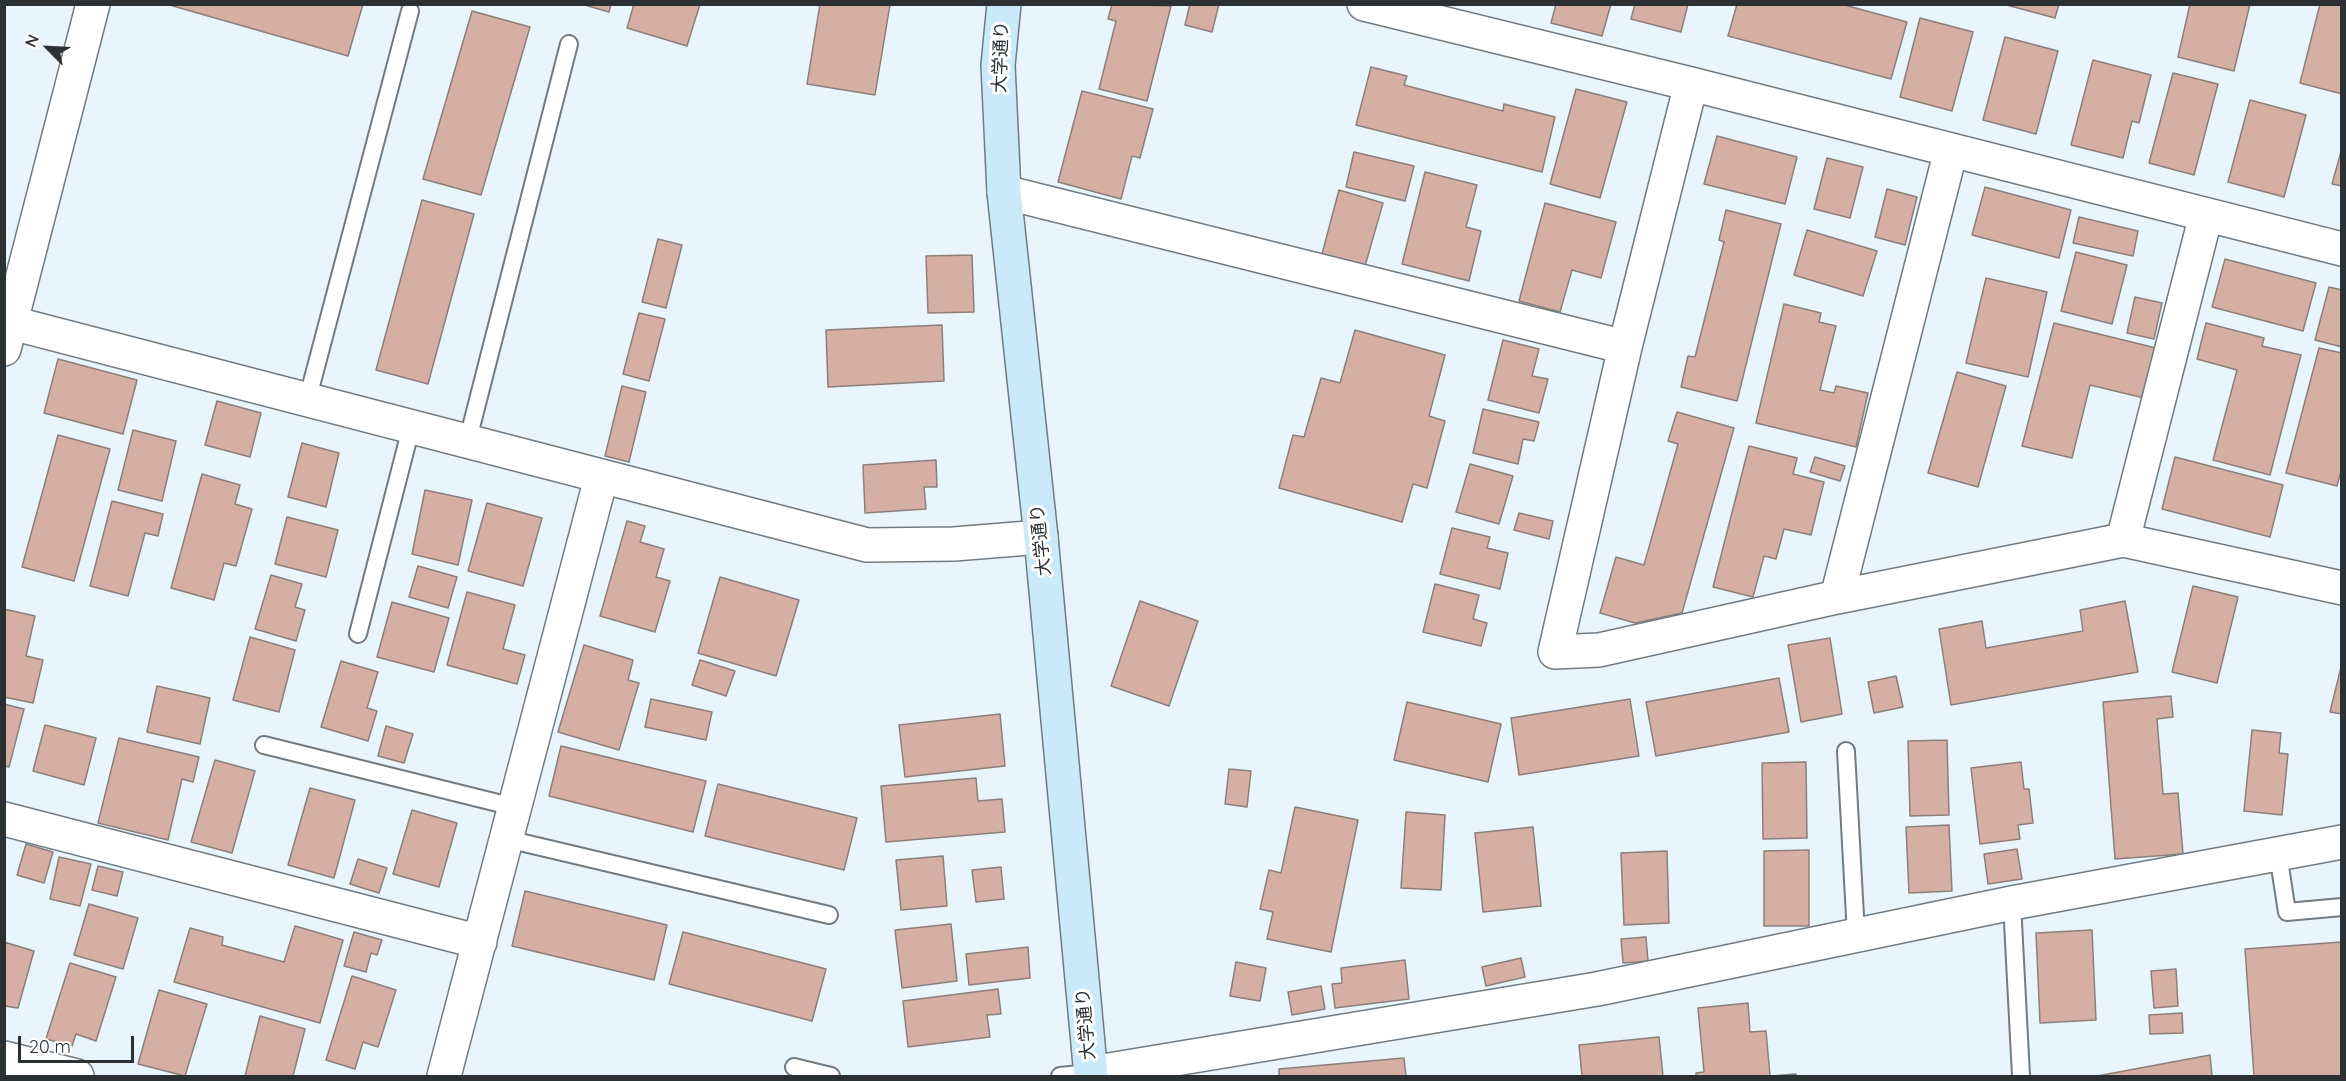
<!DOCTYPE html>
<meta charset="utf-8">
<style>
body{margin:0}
#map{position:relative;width:2346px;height:1081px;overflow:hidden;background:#e9f5fd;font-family:Quicksand,sans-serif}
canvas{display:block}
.frame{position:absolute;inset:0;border:6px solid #2b3033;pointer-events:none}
.north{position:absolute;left:18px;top:18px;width:60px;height:60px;-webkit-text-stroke:4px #fff;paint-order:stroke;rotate:294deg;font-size:16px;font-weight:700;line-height:24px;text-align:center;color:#2b3033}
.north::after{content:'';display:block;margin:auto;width:21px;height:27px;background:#2b3033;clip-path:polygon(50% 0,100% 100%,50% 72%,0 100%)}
.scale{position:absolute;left:18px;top:1036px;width:116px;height:27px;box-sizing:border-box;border:3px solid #2b3033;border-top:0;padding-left:8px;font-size:18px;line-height:21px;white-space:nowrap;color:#2b3033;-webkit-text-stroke:4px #fff;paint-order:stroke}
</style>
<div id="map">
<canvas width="2346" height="1081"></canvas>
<div class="frame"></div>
<div class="north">N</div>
<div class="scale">20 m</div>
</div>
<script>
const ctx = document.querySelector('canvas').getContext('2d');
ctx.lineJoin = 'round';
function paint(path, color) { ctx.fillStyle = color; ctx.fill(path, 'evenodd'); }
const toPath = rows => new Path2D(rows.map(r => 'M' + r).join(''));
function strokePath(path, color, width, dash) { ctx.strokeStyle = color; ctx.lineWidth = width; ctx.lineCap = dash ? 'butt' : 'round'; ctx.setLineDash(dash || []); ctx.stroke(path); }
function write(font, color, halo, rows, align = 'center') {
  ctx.font = font + ' Quicksand,"Noto Sans JP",sans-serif'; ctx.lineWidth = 6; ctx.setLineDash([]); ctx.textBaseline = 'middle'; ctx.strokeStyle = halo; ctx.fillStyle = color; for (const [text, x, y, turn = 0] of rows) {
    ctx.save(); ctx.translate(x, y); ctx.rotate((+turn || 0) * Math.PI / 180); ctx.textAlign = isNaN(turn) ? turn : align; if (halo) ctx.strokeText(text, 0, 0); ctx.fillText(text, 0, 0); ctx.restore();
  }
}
const building = toPath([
 [166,4,363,4,348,56,166,4],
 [581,4,611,4,609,12,581,4],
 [634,4,700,4,687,46,627,28,634,4],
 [820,4,890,5,875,95,807,84,820,4],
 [1112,4,1171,6,1147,101,1099,89,1116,21,1108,19,1112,4],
 [1190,4,1219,4,1212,32,1185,25,1190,4],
 [1556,4,1611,4,1602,36,1551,23,1556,4],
 [1635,4,1688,4,1681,32,1631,19,1635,4],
 [1737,4,1841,4,1907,22,1891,79,1728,36,1737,4],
 [2003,4,2059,4,2055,18,2003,4],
 [2190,4,2250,4,2234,71,2178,57,2190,4],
 [2320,4,2342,4,2342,94,2300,83,2320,4],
 [472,11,530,27,481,195,423,179,472,11],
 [1920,18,1973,32,1952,111,1900,97,1920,18],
 [2005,37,2058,51,2036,134,1983,120,2005,37],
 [2093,60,2151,75,2139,123,2132,121,2123,158,2071,145,2093,60],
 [1371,67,1407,76,1404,85,1503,111,1504,104,1555,117,1542,172,1356,125,1371,67],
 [2173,73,2218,84,2194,175,2149,163,2173,73],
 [1576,89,1627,102,1600,198,1550,184,1576,89],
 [1082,91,1153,109,1140,158,1132,156,1121,199,1058,182,1082,91],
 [2250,100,2306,115,2284,197,2228,182,2250,100],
 [1717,136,1797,157,1785,204,1704,184,1717,136],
 [2342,148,2342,186,2332,184,2342,148],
 [1354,152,1414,166,1405,201,1346,187,1354,152],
 [1827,158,1863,167,1850,218,1814,209,1827,158],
 [1425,172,1477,185,1466,227,1481,231,1469,281,1402,264,1425,172],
 [1985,187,2071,210,2059,258,1972,235,1985,187],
 [1887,189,1917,197,1905,245,1875,237,1887,189],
 [1339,190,1383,203,1365,266,1322,254,1339,190],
 [422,200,474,214,428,384,376,370,422,200],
 [1545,203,1616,222,1601,278,1572,270,1560,312,1519,301,1545,203],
 [1726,210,1781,224,1737,401,1681,387,1688,356,1695,357,1724,242,1719,240,1726,210],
 [2079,217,2138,231,2133,256,2073,243,2079,217],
 [1807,230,1877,251,1863,296,1794,275,1807,230],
 [658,239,682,245,666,308,642,302,658,239],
 [2076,252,2127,265,2112,324,2061,311,2076,252],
 [972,255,974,312,928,313,926,256,972,255],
 [2225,259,2316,283,2303,331,2212,307,2225,259],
 [1986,278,2047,292,2028,377,1966,363,1986,278],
 [2329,287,2342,290,2342,347,2315,340,2329,287],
 [2135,297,2162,303,2154,339,2127,333,2135,297],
 [1784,304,1821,313,1819,322,1836,326,1820,390,1834,393,1836,386,1868,393,1856,447,1756,423,1784,304],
 [639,313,665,319,649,381,623,374,639,313],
 [2054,323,2156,348,2144,398,2090,385,2072,458,2022,446,2054,323],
 [2206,323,2264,338,2262,346,2301,355,2270,475,2213,460,2237,370,2197,359,2206,323],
 [942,325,944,381,828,387,826,330,942,325],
 [1355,330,1445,355,1429,416,1445,421,1427,488,1413,484,1402,522,1279,488,1293,435,1304,437,1321,378,1340,383,1355,330],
 [1503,340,1539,349,1532,376,1548,379,1539,413,1488,400,1503,340],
 [2319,348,2342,353,2342,467,2337,486,2286,473,2319,348],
 [58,359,137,380,123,434,44,413,58,359],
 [1957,372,2006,386,1978,487,1928,473,1957,372],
 [622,386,646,392,629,462,605,456,622,386],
 [217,401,261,413,250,457,205,445,217,401],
 [1483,409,1539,422,1534,441,1523,439,1518,464,1473,453,1483,409],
 [1677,412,1734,428,1682,613,1635,623,1600,613,1616,557,1644,565,1678,444,1668,441,1677,412],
 [133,430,176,441,162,501,118,490,133,430],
 [58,435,110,449,74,581,22,567,58,435],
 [302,443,339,453,326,507,288,497,302,443],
 [1749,446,1797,458,1793,474,1824,482,1811,535,1784,529,1776,559,1764,556,1753,597,1713,587,1749,446],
 [1815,457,1845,466,1840,481,1810,472,1815,457],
 [2175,457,2283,485,2270,537,2162,509,2175,457],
 [936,460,937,487,924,487,926,509,865,513,863,465,936,460],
 [1470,464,1513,476,1499,524,1456,512,1470,464],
 [202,474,240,485,235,504,252,509,236,566,224,563,214,600,171,588,202,474],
 [425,490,472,500,458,565,412,554,425,490],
 [112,501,163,514,158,536,145,533,128,596,90,586,112,501],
 [487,503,542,518,523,586,468,571,487,503],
 [1519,513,1553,521,1549,539,1514,530,1519,513],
 [287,517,338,530,326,577,275,564,287,517],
 [627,521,645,526,640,542,664,549,656,577,670,581,655,632,600,616,627,521],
 [1452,528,1490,537,1487,548,1508,553,1500,589,1440,574,1452,528],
 [418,566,457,577,448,608,409,597,418,566],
 [271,575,302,584,295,607,305,610,296,641,255,629,271,575],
 [720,577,799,600,776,676,698,653,720,577],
 [1435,584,1479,595,1473,619,1487,623,1481,646,1423,632,1435,584],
 [2193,586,2238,597,2217,683,2172,672,2193,586],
 [467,592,515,605,503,649,525,655,517,684,447,665,467,592],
 [1140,601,1198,621,1169,706,1111,686,1140,601],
 [2125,601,2138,672,1951,705,1939,629,1982,621,1986,648,2083,631,2080,610,2125,601],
 [392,602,449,618,434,672,377,657,392,602],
 [4,609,35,616,26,656,43,660,33,703,4,697,4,609],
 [250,637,295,650,279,712,233,700,250,637],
 [1830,638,1842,714,1801,722,1788,645,1830,638],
 [584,645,633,660,628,680,639,683,619,750,558,732,584,645],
 [700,660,735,671,726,696,692,685,700,660],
 [341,661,378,672,367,708,377,711,368,741,321,727,341,661],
 [2342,663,2342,714,2330,712,2342,663],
 [1896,676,1903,707,1874,713,1868,682,1896,676],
 [1779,678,1789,732,1656,756,1646,702,1779,678],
 [157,686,210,698,200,744,147,732,157,686],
 [2171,696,2173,717,2157,719,2163,794,2178,793,2183,854,2115,859,2103,702,2171,696],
 [651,699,712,712,706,740,645,727,651,699],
 [1630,699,1639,756,1519,775,1511,718,1630,699],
 [1407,702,1501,724,1488,782,1394,760,1407,702],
 [4,704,24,709,9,767,4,766,4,704],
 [1000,714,1005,766,905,777,899,725,1000,714],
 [45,725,96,738,84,785,33,771,45,725],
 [386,726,413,734,404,763,378,756,386,726],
 [2252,730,2281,733,2279,753,2288,754,2282,815,2244,811,2252,730],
 [119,738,199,757,193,782,182,779,168,840,98,823,119,738],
 [1947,740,1949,815,1910,816,1908,741,1947,740],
 [561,746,706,781,693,832,549,796,561,746],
 [215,760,255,771,232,853,191,842,215,760],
 [1806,762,1807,838,1763,839,1762,763,1806,762],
 [2021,762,2024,789,2029,789,2033,823,2018,825,2020,839,1980,844,1971,768,2021,762],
 [1229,769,1251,771,1247,807,1225,804,1229,769],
 [976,778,978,801,1002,799,1005,832,886,842,881,786,976,778],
 [718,784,857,818,844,870,705,836,718,784],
 [310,788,355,800,334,878,288,865,310,788],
 [1295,807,1358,820,1331,952,1267,939,1273,912,1260,909,1269,870,1281,873,1295,807],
 [412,810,457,823,439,887,393,874,412,810],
 [1406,812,1445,815,1441,890,1401,888,1406,812],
 [1949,825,1952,891,1909,893,1906,827,1949,825],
 [1533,827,1541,906,1483,912,1475,833,1533,827],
 [26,844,53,852,44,883,17,875,26,844],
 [2017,849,2022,879,1988,884,1984,854,2017,849],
 [1809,850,1809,926,1764,926,1764,851,1809,850],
 [1667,851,1669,923,1624,925,1621,853,1667,851],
 [943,856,947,906,901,910,896,860,943,856],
 [59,857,91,864,80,906,50,899,59,857],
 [358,859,387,868,379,893,350,884,358,859],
 [98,866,123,872,117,896,92,890,98,866],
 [1001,867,1004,899,976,902,972,870,1001,867],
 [525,891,667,925,654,980,512,946,525,891],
 [89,904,138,918,123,969,74,955,89,904],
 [951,924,957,981,902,988,895,930,951,924],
 [295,926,343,940,320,1023,174,982,190,928,223,937,222,945,284,962,295,926],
 [2092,930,2096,1020,2040,1023,2036,933,2092,930],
 [354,932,382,940,377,955,371,953,366,972,344,966,354,932],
 [683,932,826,969,812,1021,669,984,683,932],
 [1646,937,1648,961,1623,963,1621,939,1646,937],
 [4,942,34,951,18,1008,4,1006,4,942],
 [2342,942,2342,1076,2254,1076,2245,949,2342,942],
 [1028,947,1030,978,969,985,966,954,1028,947],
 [1521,958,1525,977,1486,986,1482,967,1521,958],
 [1405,960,1409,999,1335,1008,1332,984,1342,983,1341,968,1405,960],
 [1236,962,1266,968,1260,1001,1230,996,1236,962],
 [70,963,116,977,96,1041,76,1034,72,1046,46,1039,70,963],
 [2176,969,2178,1006,2154,1008,2151,971,2176,969],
 [352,976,396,990,378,1047,363,1042,355,1069,326,1060,352,976],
 [1321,986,1325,1009,1292,1015,1288,992,1321,986],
 [998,989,1001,1014,987,1015,990,1037,908,1047,903,1001,998,989],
 [159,990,207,1004,185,1076,138,1064,159,990],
 [1748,1003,1750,1032,1766,1031,1770,1076,1796,1074,1796,1076,1696,1076,1696,1073,1704,1072,1698,1008,1748,1003],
 [2182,1013,2183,1033,2150,1034,2149,1015,2182,1013],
 [260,1016,305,1029,293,1076,245,1076,260,1016],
 [1659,1037,1663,1076,1582,1076,1579,1045,1659,1037],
 [2210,1055,2212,1076,2097,1076,2210,1055],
 [1404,1058,1406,1076,1279,1076,1279,1069,1404,1058]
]);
const lane = toPath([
 [307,401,410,11],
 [467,443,569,44],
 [358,634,411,428],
 [264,745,514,807],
 [1846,751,1856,935],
 [507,839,829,915],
 [2278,854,2287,912,2342,907],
 [2012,903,2021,1076],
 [794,1067,831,1076],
 [1060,1076,1091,1073]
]);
const street = toPath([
 [1364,4,1691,84,2342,249],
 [1691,84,1625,347,1555,652,1599,650,1837,597,2123,540,2342,588],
 [1004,192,1625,347],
 [4,321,867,545,954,544,1041,537],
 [4,349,93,4],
 [2123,540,2206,215],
 [1837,597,1951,150],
 [4,819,480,942],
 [4,1058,77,1076],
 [1091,1073,1597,989,2012,903,2342,842],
 [444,1076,601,478]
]);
const secondary = toPath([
 [1004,4,998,65,1004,192,1041,537,1091,1076]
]);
const streetNames = [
 ["大学通り",1001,57,-88],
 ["大学通り",1041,540,-96],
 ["大学通り",1086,1024,-95]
];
paint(building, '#d5afa3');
strokePath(building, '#8c7f7b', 1.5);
strokePath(lane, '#707c82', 20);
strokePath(street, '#707c82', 36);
strokePath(secondary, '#707c82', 36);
strokePath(lane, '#fff', 16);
strokePath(street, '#fff', 33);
strokePath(secondary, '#cae9f9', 33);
write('18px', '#2b3033', '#fff', streetNames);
</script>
